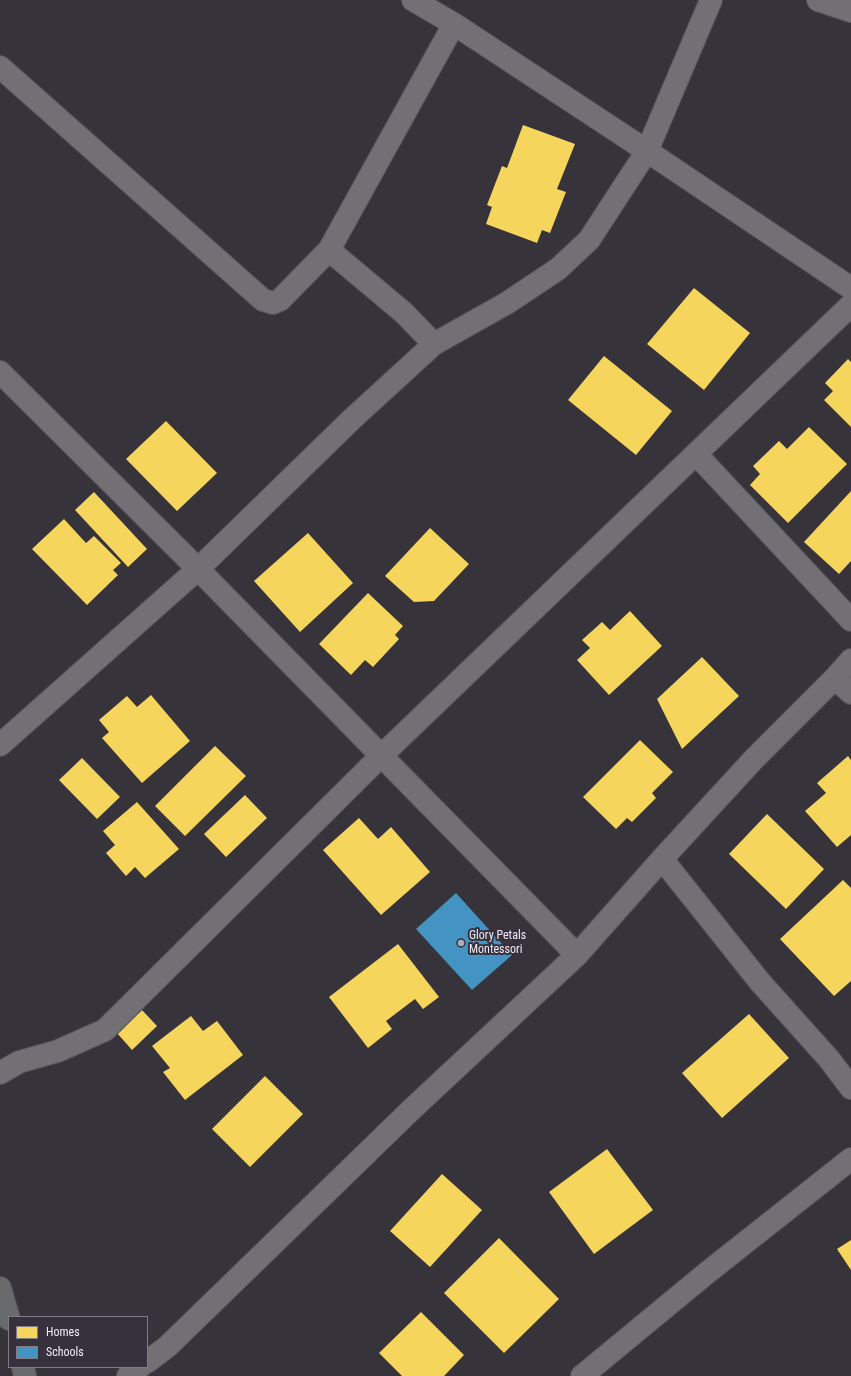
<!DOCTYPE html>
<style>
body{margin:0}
#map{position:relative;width:851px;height:1376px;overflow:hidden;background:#37333a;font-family:"Roboto Condensed",sans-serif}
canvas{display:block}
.legend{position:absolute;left:8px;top:1316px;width:140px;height:52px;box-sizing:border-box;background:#37303d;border:1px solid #817b86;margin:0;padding:5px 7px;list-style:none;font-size:12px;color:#f0ecf4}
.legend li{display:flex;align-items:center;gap:8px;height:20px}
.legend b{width:20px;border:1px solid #817b86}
</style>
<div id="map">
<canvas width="851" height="1376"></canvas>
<ul class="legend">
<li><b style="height:11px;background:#f6d55c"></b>Homes</li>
<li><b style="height:11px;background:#4393c3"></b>Schools</li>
</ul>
</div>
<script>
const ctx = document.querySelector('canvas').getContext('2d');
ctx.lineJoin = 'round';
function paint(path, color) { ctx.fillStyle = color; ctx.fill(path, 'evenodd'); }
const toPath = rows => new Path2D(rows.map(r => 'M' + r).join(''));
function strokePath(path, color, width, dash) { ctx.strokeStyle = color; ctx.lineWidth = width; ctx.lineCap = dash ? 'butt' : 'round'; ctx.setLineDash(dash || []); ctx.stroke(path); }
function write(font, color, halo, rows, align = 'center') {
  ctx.font = font + ' "Roboto Condensed",sans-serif'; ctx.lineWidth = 4; ctx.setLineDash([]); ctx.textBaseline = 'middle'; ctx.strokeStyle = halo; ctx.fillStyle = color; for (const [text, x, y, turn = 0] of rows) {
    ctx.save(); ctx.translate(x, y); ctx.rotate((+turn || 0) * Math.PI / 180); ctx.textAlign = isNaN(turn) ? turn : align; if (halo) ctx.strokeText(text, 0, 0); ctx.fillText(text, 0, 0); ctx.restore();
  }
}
const homes = toPath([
 [523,125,575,144,557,189,566,192,550,233,542,230,537,243,486,224,492,207,487,205,502,166,507,168],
 [694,288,750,333,704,390,647,344],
 [604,356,672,411,636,455,568,400],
 [848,359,851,362,851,427,824,400,833,391,825,383],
 [166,421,217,473,177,511,126,459],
 [809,427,847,464,788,523,750,485,760,474,753,466,779,441,787,449],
 [851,491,851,561,839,574,804,542],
 [94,492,147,549,128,567,75,510],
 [64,519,86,543,94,536,121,563,113,570,118,575,87,605,32,549],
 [430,528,469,564,434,601,414,602,385,576],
 [308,533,353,583,300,632,254,581],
 [368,593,403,626,395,635,399,639,373,667,365,660,351,675,319,644],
 [630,611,662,646,609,695,577,660,590,648,582,640,602,622,610,630],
 [702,657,739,696,682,749,657,699],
 [151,695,190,741,142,783,102,738,109,732,99,720,127,696,137,707],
 [640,740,673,772,652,793,656,798,632,822,627,818,616,829,583,797],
 [215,746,246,776,185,836,155,806],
 [848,756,851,760,851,835,837,847,805,811,826,793,817,783],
 [82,758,120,797,97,819,59,780],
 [245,795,267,818,226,857,204,834],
 [137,802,179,849,145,878,135,867,126,876,106,853,115,845,103,831],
 [767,814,824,869,786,909,729,854],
 [359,818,378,839,391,827,430,872,381,915,323,850],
 [843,880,851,888,851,981,834,996,780,939],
 [398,944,439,997,423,1009,415,999,386,1021,392,1029,368,1048,329,997],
 [142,1010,157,1026,132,1050,117,1033],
 [749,1014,789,1058,722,1118,682,1073],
 [191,1016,203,1031,217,1021,243,1055,185,1100,163,1072,170,1068,152,1046],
 [265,1076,303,1114,250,1167,212,1129],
 [607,1149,653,1210,594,1254,549,1192],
 [442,1174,482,1210,430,1267,390,1231],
 [499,1238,559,1299,504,1353,444,1293],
 [851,1240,851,1270,837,1249],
 [421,1312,464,1355,444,1376,402,1376,379,1353]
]);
const schools = toPath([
 [456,893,512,955,472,990,416,929]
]);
const street = toPath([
 [413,0,454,24,647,151,851,288],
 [818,0,851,11],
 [0,67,263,300,273,303,280,300,329,250,454,24],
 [329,250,404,313,434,344],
 [0,372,198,569,577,955],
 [696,454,851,620],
 [835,678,851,693],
 [0,745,198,569,352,419,434,344,507,303,558,269,589,240,647,151,711,0],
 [662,859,760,982,829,1059,851,1088],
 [0,1073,19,1062,58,1051,105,1030,381,756,851,305],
 [147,1362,168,1346,411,1110,577,955,662,859,754,759,835,678,851,660],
 [128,1376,140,1367],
 [582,1376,708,1272,851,1159]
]);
const primary = toPath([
 [0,1288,9,1319],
 [23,1367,25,1376]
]);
const markers = [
 [461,943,4,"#afabb3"]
];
const poiNames = [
 ["Glory Petals",469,936],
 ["Montessori",469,950]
];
paint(homes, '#f6d55c');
paint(schools, '#4393c3');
strokePath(street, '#555258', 24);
strokePath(primary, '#555258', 24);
strokePath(street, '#726f75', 22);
strokePath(primary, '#686b6b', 22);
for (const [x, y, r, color] of markers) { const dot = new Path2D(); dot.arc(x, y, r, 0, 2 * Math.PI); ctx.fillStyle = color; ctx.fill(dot); strokePath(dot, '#37303d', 1.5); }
write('12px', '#f0ecf4', '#37303d', poiNames, 'left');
</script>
